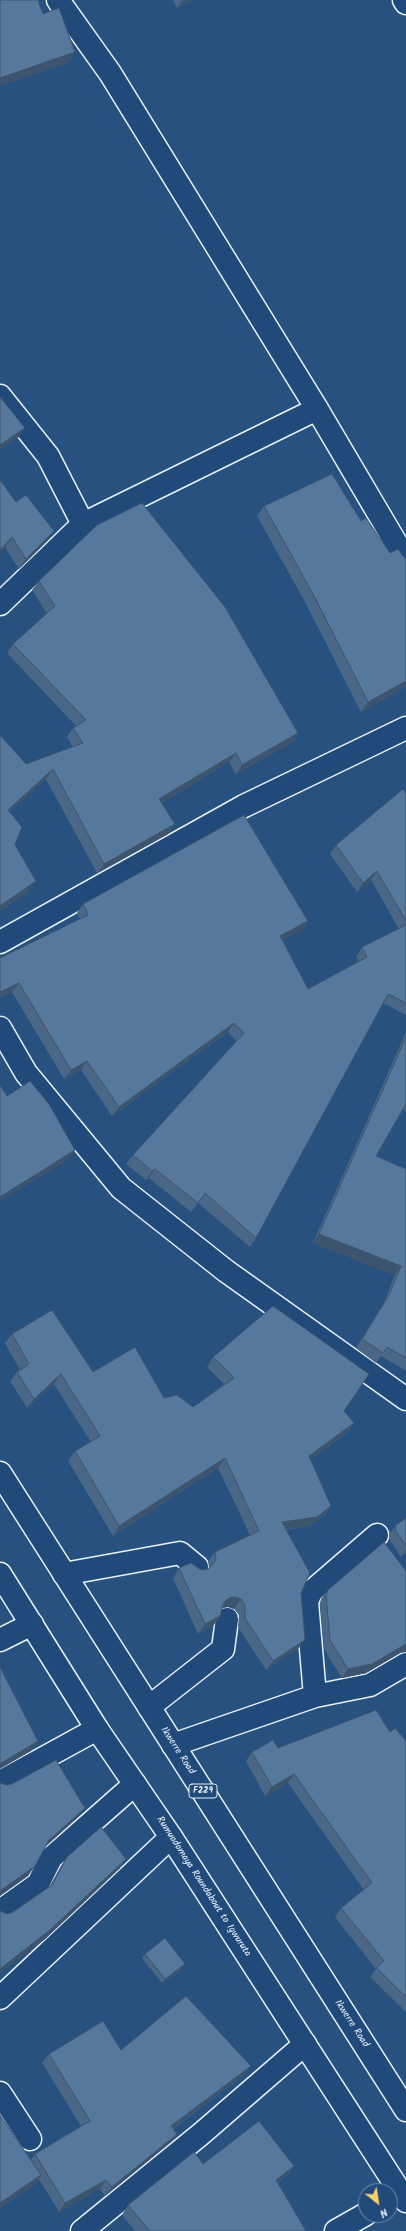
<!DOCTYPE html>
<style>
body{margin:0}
#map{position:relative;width:406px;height:2231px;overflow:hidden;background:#27517f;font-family:Kalam,sans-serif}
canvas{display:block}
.north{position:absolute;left:358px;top:2183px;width:40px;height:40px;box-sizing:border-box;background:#1f4a7a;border:1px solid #6f8dac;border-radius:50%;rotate:150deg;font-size:11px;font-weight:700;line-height:16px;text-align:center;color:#e8f1f8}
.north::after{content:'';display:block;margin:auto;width:14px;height:18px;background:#ffd166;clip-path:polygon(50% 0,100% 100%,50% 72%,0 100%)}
</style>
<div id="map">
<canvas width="406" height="2231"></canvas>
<div class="north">N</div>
</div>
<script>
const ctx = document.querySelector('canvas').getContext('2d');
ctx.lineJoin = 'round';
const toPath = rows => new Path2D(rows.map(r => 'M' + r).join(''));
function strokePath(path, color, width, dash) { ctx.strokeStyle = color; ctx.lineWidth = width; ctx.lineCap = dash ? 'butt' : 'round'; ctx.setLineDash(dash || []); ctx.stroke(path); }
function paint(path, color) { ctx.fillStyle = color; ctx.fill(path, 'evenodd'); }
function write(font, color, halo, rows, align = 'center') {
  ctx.font = font + ' Kalam,sans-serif'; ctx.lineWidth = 3; ctx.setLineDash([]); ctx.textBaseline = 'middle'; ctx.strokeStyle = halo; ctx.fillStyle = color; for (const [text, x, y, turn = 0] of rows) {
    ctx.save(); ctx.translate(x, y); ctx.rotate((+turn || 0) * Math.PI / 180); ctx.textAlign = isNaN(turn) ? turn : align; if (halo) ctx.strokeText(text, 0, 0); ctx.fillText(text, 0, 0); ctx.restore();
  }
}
const minor = toPath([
 [58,0,110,73,317,409,406,560],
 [404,0,406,3],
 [0,396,48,456,83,524,0,604],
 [83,524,317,409],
 [0,942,244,806,406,728],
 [0,1028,26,1073,121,1188,226,1271,406,1399],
 [64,1574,180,1553,197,1567],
 [0,1640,32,1624],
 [315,1696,307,1602,311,1592,377,1535],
 [149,1707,223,1649,227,1619],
 [173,1745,315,1696,370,1685,406,1664],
 [0,1782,97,1729],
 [0,1911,38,1884,51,1858,135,1784],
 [0,1998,171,1837],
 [0,2093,30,2139],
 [82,2231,201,2134,305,2044],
 [336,2231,366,2214]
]);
const major = toPath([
 [0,1473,406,2110],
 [0,1574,97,1729,171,1837,406,2201]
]);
const wall = toPath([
 [173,0,193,0,177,8],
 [0,480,16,502,54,531,47,541,19,569,5,547,0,553],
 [264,506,361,521,390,553,403,556,406,559,406,687,361,712,305,602,257,516],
 [39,581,298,733,292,743,236,774,229,762,162,803,168,834,97,873,46,779,9,812,15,845,29,891,0,911,0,735,26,764,73,747,67,737,73,728,76,726,7,653,13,644,47,614,32,590],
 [406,793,406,1015,383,1003,256,1238,250,1247,198,1203,191,1212,149,1178,146,1180,126,1164,133,1155,236,1041,228,1032,112,1116,81,1070,64,1079,12,992,0,998,0,958,80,919,77,913,83,904,308,921,301,931,283,940,308,989,359,962,356,957,362,947,399,929,371,880,357,892,330,854,336,845],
 [406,1032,406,1112,403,1108,376,1156,406,1169,406,1371,381,1356,376,1363,356,1348,383,1305,395,1275,313,1243],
 [12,1334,93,1372,164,1398,193,1407,224,1384,207,1367,213,1357,344,1411,354,1423,348,1432,310,1460,331,1506,325,1515,310,1526,286,1530,301,1593,298,1649,266,1670,238,1627,239,1615,234,1609,228,1607,222,1608,220,1616,213,1626,198,1634,173,1578,179,1568,201,1570,208,1569,209,1568,208,1561,215,1552,250,1535,218,1468,113,1536,68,1461,75,1451,91,1442,54,1384,27,1408,10,1381,17,1372,20,1370,5,1343],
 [406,1518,406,1553,401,1557,389,1539,389,1534,396,1525],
 [328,1590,400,1653,366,1673,342,1678,324,1649,320,1604,321,1599],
 [390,1732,406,1741,406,2012,370,1977,376,1969,335,1917,341,1908,364,1890,288,1783,265,1796,246,1761,252,1752],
 [67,1857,120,1868,44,1940,7,1914,13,1912,49,1887,61,1866],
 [145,1954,182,1968,162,1983,142,1958],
 [121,2050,251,2066,244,2075,173,2129,177,2134,171,2142,105,2196,100,2189,59,2212,39,2179,34,2185,0,2208,0,2115,31,2160,35,2154,81,2126,42,2063,49,2054],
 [203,2164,294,2166,287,2175,278,2183,306,2231,135,2231,122,2215,128,2205]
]);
const shadedWall = toPath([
 [183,0,193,0,177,8],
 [75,52,68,63,0,86,0,78],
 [25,428,18,438,0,450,0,445],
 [54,531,47,541,19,569,26,559],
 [12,537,5,547,0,553,0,550],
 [406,681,406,687,361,712,368,702],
 [298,733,292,743,236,774,242,765],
 [236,753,229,762,153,809,159,799],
 [53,769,46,779,1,820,8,810],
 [175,824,168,834,97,873,104,864],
 [377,871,371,880,357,892,363,883],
 [36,881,29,891,0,911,0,906],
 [308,921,301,931,274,945,280,936],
 [19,983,12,992,0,998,0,992],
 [234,1023,228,1032,112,1116,119,1107],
 [87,1061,81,1070,64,1079,71,1070],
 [75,1150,69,1159,0,1202,0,1197],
 [155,1169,149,1178,146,1180,152,1171],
 [319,1234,401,1266,395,1275,313,1243],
 [61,1374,54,1384,27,1408,34,1399],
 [354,1423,348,1432,302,1466,309,1456],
 [225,1458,218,1468,113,1536,119,1526],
 [331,1506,325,1515,310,1526,275,1531,282,1522],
 [406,1550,406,1553,401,1557],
 [235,1597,241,1599,234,1609,228,1607,222,1608,224,1602,229,1598],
 [220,1616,213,1626,198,1634,205,1624],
 [305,1640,298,1649,266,1670,273,1661],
 [406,1644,406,1652,400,1653,366,1673,342,1678,348,1669],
 [38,1741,31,1751,0,1769,0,1764],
 [294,1774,288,1783,265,1796,272,1787],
 [85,1808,78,1817,43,1849,49,1840],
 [126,1859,120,1868,44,1940,0,1973,0,1969],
 [35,1866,28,1876,0,1896,0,1891],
 [185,1964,182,1968,162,1983,165,1979],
 [251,2066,244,2075,164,2135,171,2126],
 [177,2134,171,2142,105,2196,112,2187],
 [294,2166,287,2175,269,2189,276,2180],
 [41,2175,34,2185,0,2208,0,2203],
 [106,2180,100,2189,59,2212,65,2203]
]);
const building = toPath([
 [0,0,38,0,43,14,59,8,75,52,0,78,0,0],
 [0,397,25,428,0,445,0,397],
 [332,474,361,521,366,518,390,553,398,549,403,556,406,559,406,681,368,702,312,592,264,506,332,474],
 [0,480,16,502,26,495,54,531,26,559,12,537,0,550,0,480],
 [142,503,225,607,298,733,242,765,236,753,159,799,175,824,104,864,53,769,8,810,22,827,15,845,36,881,0,906,0,735,26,764,83,743,73,728,86,720,13,644,55,606,39,581,97,525,142,503],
 [403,789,406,793,406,921,377,871,363,883,336,845,403,789],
 [244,815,308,921,280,936,308,989,367,957,362,947,406,925,406,1003,388,994,256,1238,205,1193,198,1203,155,1169,152,1171,133,1155,244,1033,234,1023,119,1107,87,1061,71,1070,19,983,0,992,0,958,88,915,83,904,244,815],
 [406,1037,406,1104,376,1156,406,1169,406,1358,387,1347,383,1353,362,1339,389,1295,401,1266,319,1234,406,1037],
 [30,1081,49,1104,75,1150,0,1197,0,1085,7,1096,30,1081],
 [273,1306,369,1374,344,1411,354,1423,309,1456,331,1506,317,1517,282,1522,310,1573,301,1593,305,1640,273,1661,245,1618,245,1605,241,1599,235,1597,229,1598,224,1602,220,1616,205,1624,179,1568,191,1563,201,1570,208,1569,216,1560,215,1552,259,1531,225,1458,119,1526,75,1451,100,1436,61,1374,34,1399,17,1372,29,1364,12,1334,52,1310,93,1372,135,1347,164,1398,177,1395,193,1407,234,1378,213,1357,273,1306],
 [406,1518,406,1546,395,1530,396,1525,406,1518],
 [384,1542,406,1571,406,1644,372,1664,348,1669,330,1640,326,1595,328,1590,384,1542],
 [0,1667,38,1741,0,1764,0,1667],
 [376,1710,390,1732,395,1728,406,1741,406,1997,377,1968,384,1961,341,1908,372,1883,294,1774,272,1787,252,1752,273,1740,278,1748,376,1710],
 [56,1760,85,1808,49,1840,35,1866,0,1891,0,1783,6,1785,12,1784,56,1760],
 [101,1827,126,1859,50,1930,0,1969,0,1911,7,1914,13,1912,52,1885,67,1857,101,1827],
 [165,1938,185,1964,165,1979,145,1954,165,1938],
 [186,1996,251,2066,171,2126,177,2134,112,2187,106,2180,65,2203,35,2154,90,2121,49,2054,103,2021,121,2050,186,1996],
 [0,2115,41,2175,0,2203,0,2115],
 [259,2121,294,2166,276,2180,306,2231,150,2231,128,2205,194,2152,203,2164,259,2121]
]);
const shields = [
 [203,1791,28]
];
const shieldNames = [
 ["F229",203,1791]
];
const streetNames = [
 ["Ikwerre Road",177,1751,57],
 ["Rumuodomaya Roundabout to Igwuruta",203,1887,57],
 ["Ikwerre Road",351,2024,57]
];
strokePath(minor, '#e8f1f8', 25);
strokePath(major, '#e8f1f8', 25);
strokePath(minor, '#1f4a7a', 22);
strokePath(major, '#1f4a7a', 22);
paint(wall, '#4b6787');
paint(shadedWall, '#3d546e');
paint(building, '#57789d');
strokePath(building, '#3d546e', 1);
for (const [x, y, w] of shields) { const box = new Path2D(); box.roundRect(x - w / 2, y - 7, w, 14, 3); ctx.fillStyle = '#1f4a7a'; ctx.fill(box); strokePath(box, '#e8f1f8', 1); }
write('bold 9px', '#e8f1f8', null, shieldNames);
write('10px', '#e8f1f8', '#1f4a7a', streetNames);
</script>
